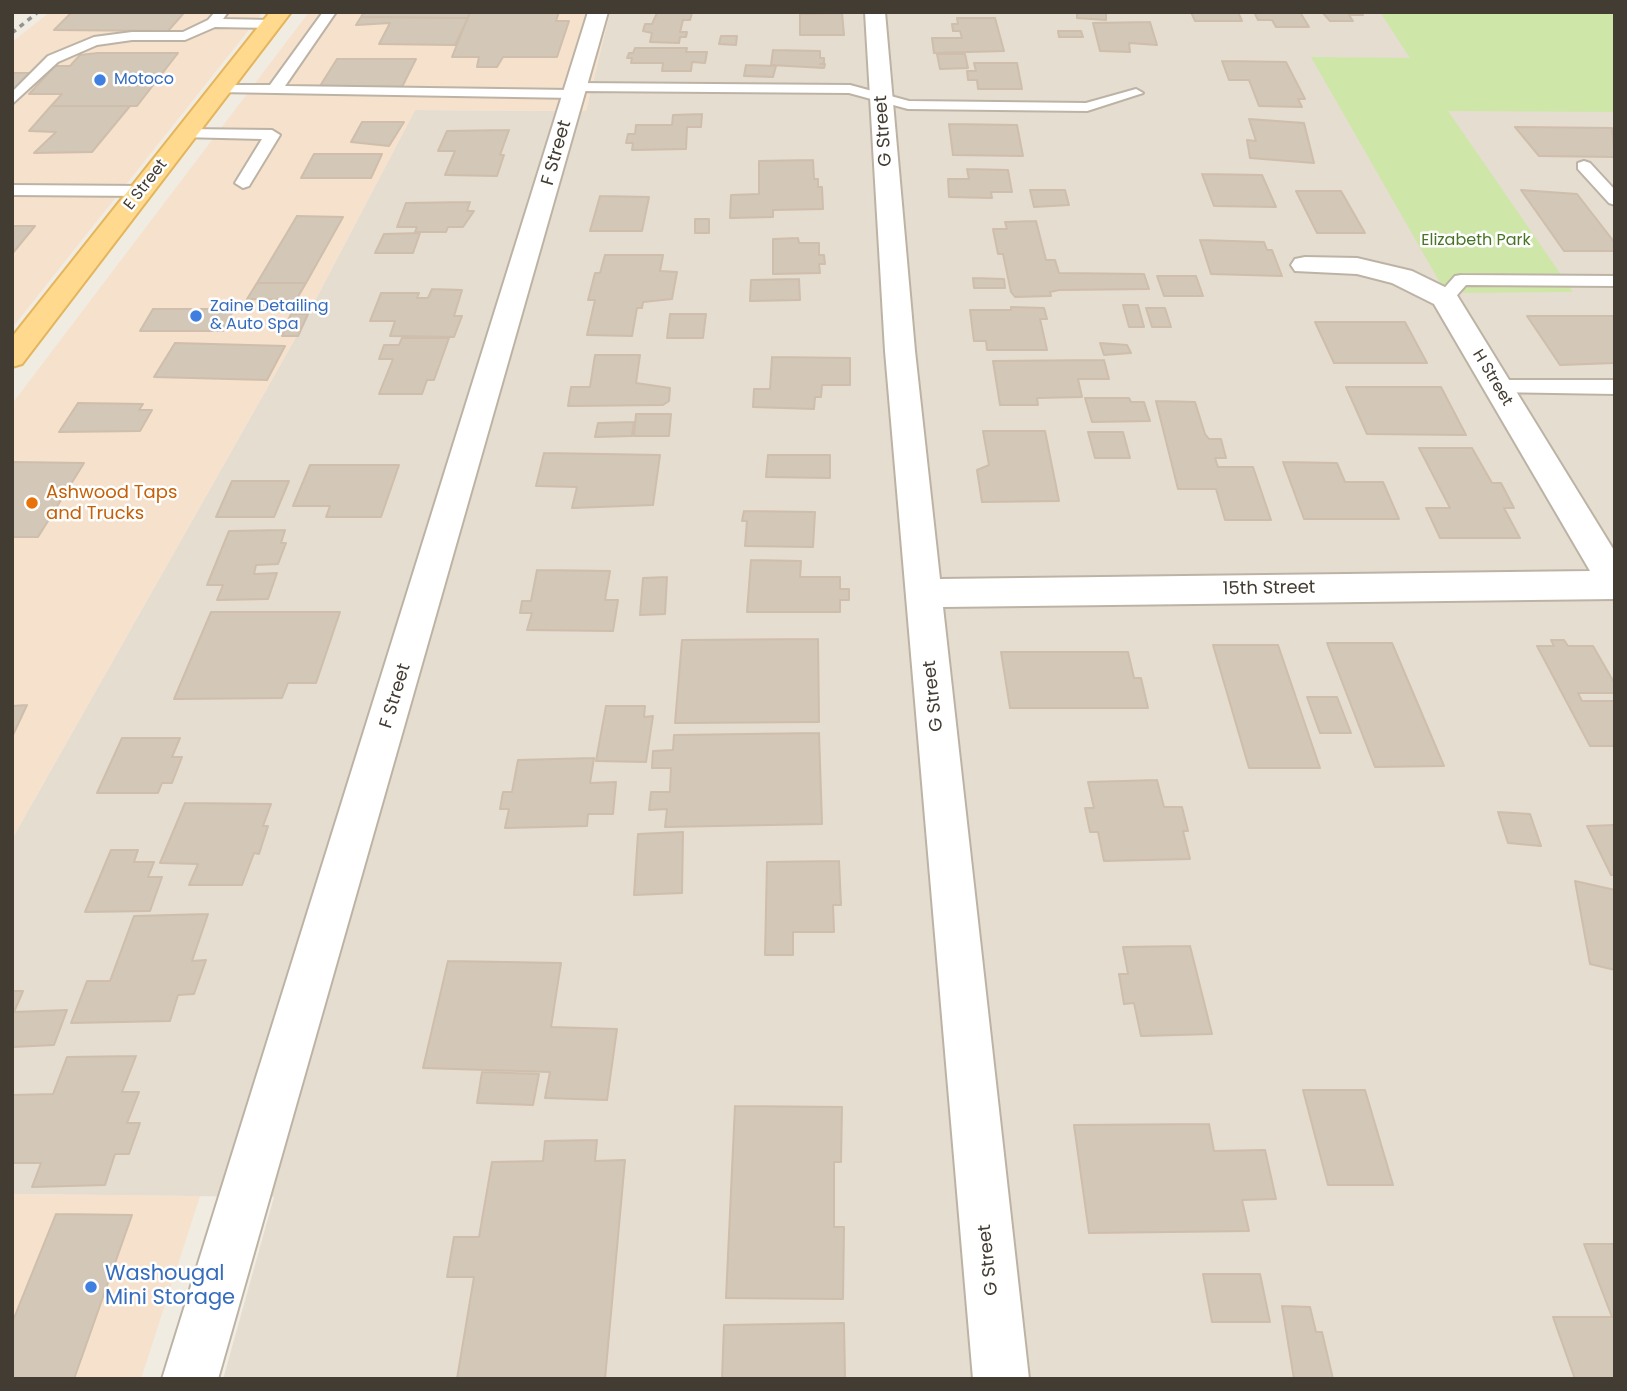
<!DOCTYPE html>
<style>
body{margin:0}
#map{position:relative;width:1627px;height:1391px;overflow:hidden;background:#f1ece2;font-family:Poppins,sans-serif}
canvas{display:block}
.frame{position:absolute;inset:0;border:14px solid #433c33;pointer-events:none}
</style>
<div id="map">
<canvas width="1627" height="1391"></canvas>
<div class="frame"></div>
</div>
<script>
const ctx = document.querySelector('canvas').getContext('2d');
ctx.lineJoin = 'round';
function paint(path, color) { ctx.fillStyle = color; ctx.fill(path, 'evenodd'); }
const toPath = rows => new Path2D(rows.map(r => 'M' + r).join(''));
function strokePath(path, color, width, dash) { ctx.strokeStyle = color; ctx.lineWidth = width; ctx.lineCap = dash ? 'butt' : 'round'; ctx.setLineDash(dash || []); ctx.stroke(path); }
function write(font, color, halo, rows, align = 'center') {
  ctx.font = font + ' Poppins,sans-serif'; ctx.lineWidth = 5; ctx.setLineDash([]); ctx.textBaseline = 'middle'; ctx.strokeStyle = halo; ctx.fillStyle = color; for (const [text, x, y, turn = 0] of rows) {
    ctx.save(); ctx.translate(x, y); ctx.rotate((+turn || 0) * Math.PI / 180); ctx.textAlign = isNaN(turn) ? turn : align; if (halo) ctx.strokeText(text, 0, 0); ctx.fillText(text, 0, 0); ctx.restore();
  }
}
const residential = toPath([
 [610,12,1615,12,1615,1379,223,1379,274,1197,12,1194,12,839,296,337,415,110,586,111]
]);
const commercial = toPath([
 [50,12,263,12,12,328,12,42],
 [309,12,610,12,586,111,415,110,296,337,12,839,12,404],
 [12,1194,200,1196,141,1379,12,1379]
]);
const green = toPath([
 [1380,12,1615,12,1615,112,1448,111,1573,292,1446,293,1311,57,1410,58]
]);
const building = toPath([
 [72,12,175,12,183,14,168,31,54,30,72,12],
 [364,12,470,12,468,18,361,17,364,12],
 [470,12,559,12,556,21,569,21,557,57,503,57,497,67,477,67,479,57,452,57,470,12],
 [1077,12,1106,13,1106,20,1077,18,1077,12],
 [1191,12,1238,12,1242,21,1195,21,1191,12],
 [1254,12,1300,12,1309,27,1276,27,1272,20,1258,20,1254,12],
 [1322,12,1361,12,1363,15,1349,15,1353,21,1330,21,1322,12],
 [657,13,692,13,690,20,683,20,680,32,687,32,686,37,680,37,679,43,650,42,652,33,643,31,645,24,652,24,657,13],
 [842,13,844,35,800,35,800,14,842,13],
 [361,17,468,18,455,45,379,44,390,23,356,25,361,17],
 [957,18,995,18,1004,51,934,53,932,38,962,38,960,31,953,31,952,24,958,24,957,18],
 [1150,22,1157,45,1129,43,1130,52,1100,51,1093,23,1150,22],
 [1058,31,1081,31,1083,37,1059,37,1058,31],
 [721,36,737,36,736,45,719,44,721,36],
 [635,48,687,48,686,52,707,52,705,63,692,62,691,71,662,71,663,63,631,63,632,58,627,58,629,53,633,53,635,48],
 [773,50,820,51,820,58,824,58,824,63,820,64,825,64,824,68,771,65,773,50],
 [98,53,178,53,137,106,51,106,62,94,29,94,55,66,70,66,80,55,98,53],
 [937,54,965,54,968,68,940,69,937,54],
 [337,59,416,59,402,87,320,86,337,59],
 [1222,61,1286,62,1305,99,1298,99,1302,107,1259,106,1249,80,1229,80,1222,61],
 [974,63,1017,63,1022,89,978,89,977,80,968,80,967,71,976,71,974,63],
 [746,65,776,66,773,77,744,76,746,65],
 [14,73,30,73,12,93,12,75,14,73],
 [51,106,130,106,92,152,34,153,56,132,29,131,51,106],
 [702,114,701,127,687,127,686,149,632,150,633,143,626,143,628,134,635,134,636,125,672,125,673,115,702,114],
 [1249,119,1304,123,1314,163,1250,158,1247,140,1256,141,1249,119],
 [362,122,404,122,389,146,351,142,362,122],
 [949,124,1017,125,1023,156,953,155,949,124],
 [1515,127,1612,128,1615,157,1539,156,1515,127],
 [509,130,500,155,504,155,497,176,445,175,455,151,438,151,447,131,509,130],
 [314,154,382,154,371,178,301,178,314,154],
 [813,160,814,179,818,179,818,187,822,187,823,209,773,210,773,217,730,218,731,195,759,194,759,161,813,160],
 [967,169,1008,170,1012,192,991,192,992,198,949,197,948,179,969,179,967,169],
 [1202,174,1262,175,1276,207,1214,206,1202,174],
 [1030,190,1065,190,1069,205,1034,207,1030,190],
 [1521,190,1577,194,1615,243,1615,251,1564,251,1521,190],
 [1296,191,1341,191,1365,233,1317,233,1296,191],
 [600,196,649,197,642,231,590,231,600,196],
 [470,202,467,211,474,211,463,227,448,227,446,232,415,232,417,227,397,227,406,203,470,202],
 [297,216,343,217,306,283,257,283,297,216],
 [695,219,709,219,709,233,695,233,695,219],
 [1036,221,1046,260,1055,260,1059,273,1144,274,1149,289,1059,290,1050,292,1051,296,1015,297,1011,292,1003,254,998,254,993,229,1007,229,1005,222,1036,221],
 [12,226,35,226,12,254,12,226],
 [420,233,413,253,375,253,384,234,420,233],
 [798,238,799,243,819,243,819,255,824,255,825,264,819,264,820,273,773,274,773,239,798,238],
 [1200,240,1264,242,1267,250,1272,250,1282,276,1211,274,1200,240],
 [605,255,663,255,660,271,677,272,672,299,643,302,642,308,637,308,632,336,587,335,595,300,588,300,595,273,600,273,605,255],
 [1157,276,1196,276,1203,296,1164,296,1157,276],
 [973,278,1004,279,1005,288,974,288,973,278],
 [799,279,800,300,750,301,751,280,799,279],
 [257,283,306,283,296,300,247,299,257,283],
 [432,289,462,290,454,316,462,316,454,337,390,336,395,321,370,321,381,293,419,293,417,298,428,298,432,289],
 [1123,305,1138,305,1144,327,1129,327,1123,305],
 [1011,307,1044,308,1047,319,1040,319,1047,350,987,350,986,341,974,341,970,310,1011,310,1011,307],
 [1146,308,1165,308,1171,327,1152,327,1146,308],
 [153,309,234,309,223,331,140,331,153,309],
 [291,314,308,314,298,336,282,336,291,314],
 [670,314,706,314,703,338,667,338,670,314],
 [1527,316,1615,316,1615,363,1560,365,1527,316],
 [1315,322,1405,322,1427,363,1334,363,1315,322],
 [402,338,449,338,434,380,427,380,422,394,379,394,393,359,379,359,384,345,399,345,402,338],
 [175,343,285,346,267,380,154,377,175,343],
 [1100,343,1127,345,1131,353,1104,355,1100,343],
 [595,355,640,355,636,383,670,388,669,401,663,405,568,406,571,387,590,387,595,355],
 [772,357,850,358,850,385,822,385,821,397,815,397,814,409,753,407,754,389,770,389,772,357],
 [1104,360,1109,379,1078,379,1082,397,1037,398,1038,405,1000,405,993,361,1104,360],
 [1346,387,1441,387,1466,435,1367,434,1346,387],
 [1085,398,1129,398,1131,402,1144,402,1150,421,1092,422,1085,398],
 [1156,401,1195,402,1205,434,1209,439,1221,439,1226,458,1215,458,1218,467,1253,467,1271,520,1225,520,1216,489,1178,489,1156,401],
 [78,403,143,404,139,410,152,410,140,431,59,432,78,403],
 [636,414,671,414,669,436,634,436,636,414],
 [634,422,632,436,595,437,598,423,634,422],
 [983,431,1045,431,1059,501,982,502,977,470,989,465,983,431],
 [1088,432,1123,432,1130,458,1095,458,1088,432],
 [1419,448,1472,448,1492,483,1501,483,1514,508,1504,508,1520,538,1440,538,1426,508,1450,508,1419,448],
 [544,453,660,455,653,505,572,508,577,487,536,486,544,453],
 [768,455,830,455,830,478,766,477,768,455],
 [12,462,84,463,38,537,12,537,12,462],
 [1283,462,1337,463,1345,482,1383,482,1399,519,1304,519,1283,462],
 [310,465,399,465,381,517,326,517,330,506,293,506,310,465],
 [232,481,289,481,274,517,216,517,232,481],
 [744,511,815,512,813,547,745,546,747,521,742,521,744,511],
 [285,530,281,543,286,543,278,564,256,565,254,574,277,573,268,599,217,600,223,585,207,585,229,531,285,530],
 [751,560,801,561,800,577,840,577,840,589,849,589,849,600,840,600,840,612,747,612,751,560],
 [537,570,610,571,605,600,618,600,613,631,527,630,532,613,520,613,522,601,531,601,537,570],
 [667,577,665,614,640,615,643,578,667,577],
 [211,612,340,612,316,683,288,683,282,698,174,699,211,612],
 [818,639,819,722,675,723,682,640,818,639],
 [1551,640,1564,640,1568,646,1593,646,1615,684,1615,693,1578,693,1582,701,1615,701,1615,746,1590,746,1537,646,1554,646,1551,640],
 [1327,643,1392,643,1444,766,1375,767,1327,643],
 [1213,645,1278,645,1320,768,1249,768,1213,645],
 [1001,652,1128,652,1134,678,1141,678,1148,708,1010,708,1001,652],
 [1307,697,1337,697,1351,733,1320,733,1307,697],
 [27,705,12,737,12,706,27,705],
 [606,706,645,706,644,717,653,716,646,762,596,761,606,706],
 [819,733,822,824,665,827,667,809,649,810,651,792,670,792,671,768,652,768,653,751,673,750,674,735,819,733],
 [122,738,180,738,172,757,182,757,172,783,162,783,158,793,97,793,122,738],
 [594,758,590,783,616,782,613,814,588,814,587,826,505,828,509,809,500,809,503,792,512,792,518,760,594,758],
 [1157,780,1164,807,1182,807,1188,831,1183,831,1190,859,1104,861,1098,832,1090,832,1085,808,1094,808,1088,782,1157,780],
 [185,803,271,804,263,826,268,826,259,854,254,853,242,885,189,885,198,864,160,863,185,803],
 [1498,812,1530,814,1541,846,1508,843,1498,812],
 [1615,825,1615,875,1611,875,1587,826,1615,825],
 [683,832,682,893,634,895,638,834,683,832],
 [111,850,138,850,134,862,154,862,148,877,162,877,150,911,85,912,111,850],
 [839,861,841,905,833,905,834,932,793,932,793,955,765,955,767,862,839,861],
 [1575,881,1615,890,1615,970,1590,964,1575,881],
 [208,914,192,961,206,960,194,994,178,995,170,1021,71,1023,87,981,110,981,134,916,208,914],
 [1190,946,1212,1034,1141,1036,1134,1003,1124,1004,1119,974,1128,974,1123,947,1190,946],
 [448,961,561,963,551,1027,617,1029,607,1100,545,1098,550,1072,423,1068,448,961],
 [12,991,23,991,14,1012,67,1010,54,1045,12,1047,12,991],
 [136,1056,122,1092,139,1092,127,1123,140,1123,129,1154,115,1154,105,1185,32,1187,41,1163,12,1163,12,1095,53,1094,67,1057,136,1056],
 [482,1072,539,1074,533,1105,477,1103,482,1072],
 [1303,1090,1365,1090,1393,1185,1328,1185,1303,1090],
 [735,1106,842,1107,841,1162,834,1162,834,1227,844,1227,843,1299,726,1298,735,1106],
 [1209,1124,1214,1151,1265,1150,1276,1199,1242,1200,1249,1231,1089,1233,1074,1125,1209,1124],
 [597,1140,595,1161,625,1160,605,1379,457,1379,474,1277,447,1277,454,1237,479,1237,492,1162,543,1161,545,1141,597,1140],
 [56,1214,132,1215,74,1379,12,1379,12,1323,56,1214],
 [1584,1244,1615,1244,1615,1379,1575,1379,1553,1317,1612,1317,1584,1244],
 [1203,1274,1260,1274,1270,1322,1212,1322,1203,1274],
 [1282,1306,1310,1307,1316,1332,1322,1332,1333,1379,1294,1379,1282,1306],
 [844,1323,845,1379,722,1379,724,1325,844,1323]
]);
const service = toPath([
 [215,12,228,12,223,19,272,20,279,24,272,28,215,27,185,40,132,40,97,45,58,62,12,104,12,92,48,56,94,37,132,32,183,32,208,20,215,12],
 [323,12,336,12,285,86,571,90,571,84,576,83,850,85,909,101,1086,103,1136,89,1143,93,1087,111,908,109,849,93,579,91,579,97,574,98,216,92,214,89,221,85,270,85,323,12],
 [186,129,272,130,280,135,249,186,243,188,235,183,262,139,181,137,181,131,186,129],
 [1584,161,1590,163,1615,190,1615,205,1609,203,1578,169,1578,163,1584,161],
 [12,185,142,186,150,191,142,196,12,195,12,185],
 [1461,275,1615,276,1615,286,1466,285,1451,302,1439,302,1436,298,1439,294,1455,276,1461,275],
 [1498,380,1615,380,1615,394,1491,392,1488,387,1491,382,1498,380]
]);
const minor = toPath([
 [588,12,608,12,218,1379,162,1379,588,12],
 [865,12,885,12,915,351,940,579,1590,571,1434,304,1392,283,1357,274,1295,271,1291,265,1295,259,1305,257,1357,258,1412,271,1455,292,1615,552,1615,599,943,607,1029,1379,973,1379,885,351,865,12]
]);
const primary = toPath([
 [270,12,291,12,22,364,12,367,12,337,270,12]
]);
const rail = toPath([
 [12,33,38,12]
]);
const markers = [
 [100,80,7,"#3f7fe0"],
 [196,316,7,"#3f7fe0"],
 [32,503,7,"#e8710a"],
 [91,1287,7,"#3f7fe0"]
];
const farShopnames = [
 ["Motoco",114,80],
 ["Zaine Detailing",210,307],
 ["& Auto Spa",210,325]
];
const farStreetnames = [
 ["E Street",146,185,-52],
 ["H Street",1492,378,59]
];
const farParknames = [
 ["Elizabeth Park",1476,241]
];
const streetNames = [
 ["G Street",884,131,-94],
 ["F Street",557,153,-74],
 ["15th Street",1269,589,-1],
 ["F Street",396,696,-73],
 ["G Street",934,696,-96],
 ["G Street",989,1260,-96]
];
const foodNames = [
 ["Ashwood Taps",46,493],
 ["and Trucks",46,514]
];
const nearShopnames = [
 ["Washougal",105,1275],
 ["Mini Storage",105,1299]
];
paint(residential, '#e5ddd0');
paint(commercial, '#f5e1cc');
paint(green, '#cee7a9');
paint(building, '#d3c7b7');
strokePath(building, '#cebeab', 2);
strokePath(service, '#bdb3a5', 4);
strokePath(minor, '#bdb3a5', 4);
strokePath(primary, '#e4b55d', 4);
paint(service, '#fff');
paint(minor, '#fff');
paint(primary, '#ffd98d');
strokePath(rail, '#939393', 3.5, [5, 5]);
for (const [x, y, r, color] of markers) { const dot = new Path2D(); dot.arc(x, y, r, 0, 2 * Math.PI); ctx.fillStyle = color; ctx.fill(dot); strokePath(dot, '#fff', 2.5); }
write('16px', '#366cbe', '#fff', farShopnames, 'left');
write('16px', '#433c33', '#fff', farStreetnames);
write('16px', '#487426', '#fff', farParknames);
write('18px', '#433c33', '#fff', streetNames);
write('18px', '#c56008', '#fff', foodNames, 'left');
write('21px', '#366cbe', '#fff', nearShopnames, 'left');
</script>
